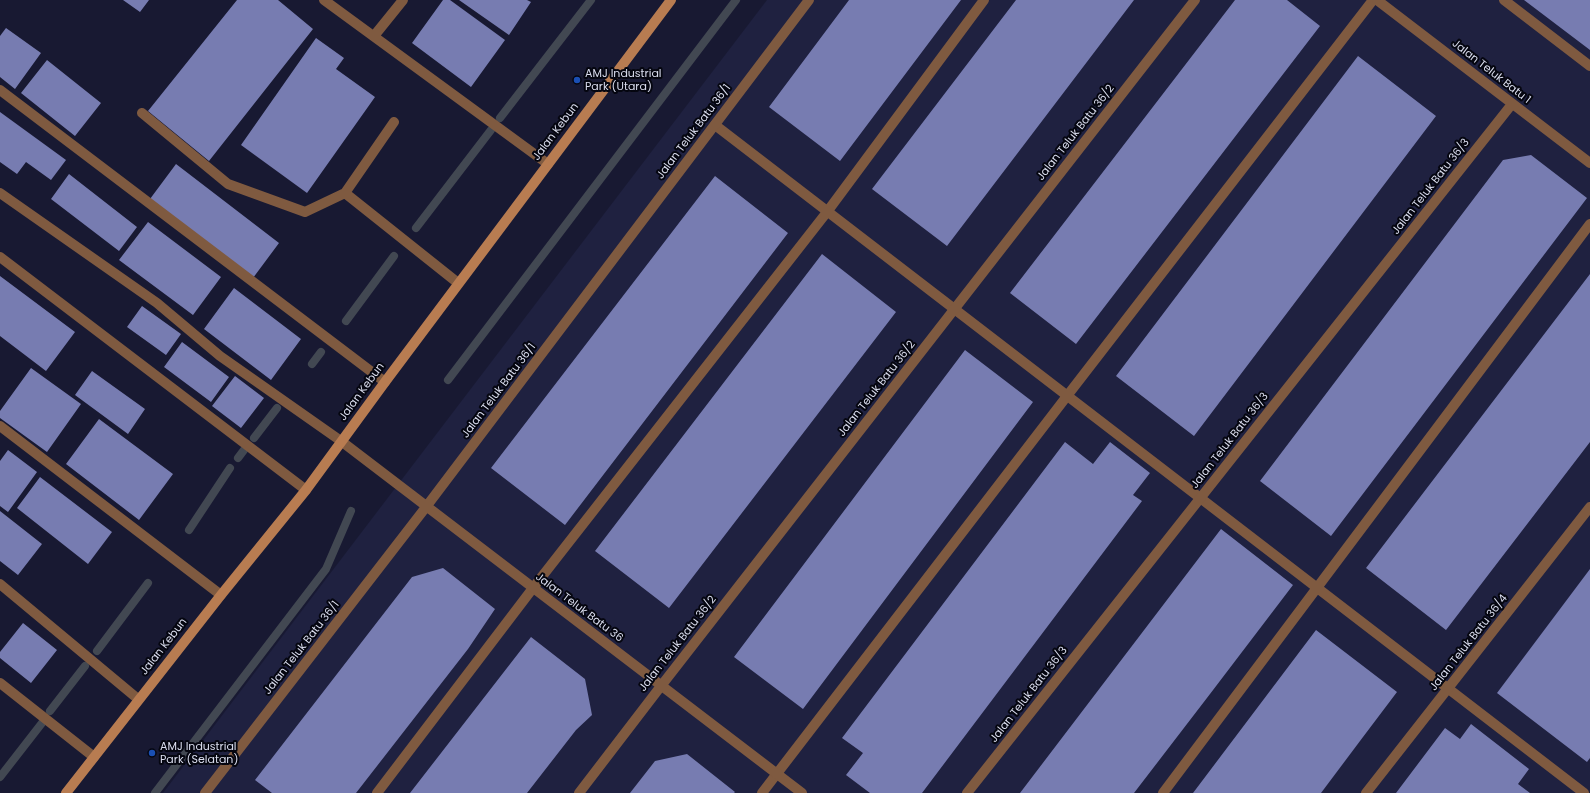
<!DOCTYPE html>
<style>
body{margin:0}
canvas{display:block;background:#181932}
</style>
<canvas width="1590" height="793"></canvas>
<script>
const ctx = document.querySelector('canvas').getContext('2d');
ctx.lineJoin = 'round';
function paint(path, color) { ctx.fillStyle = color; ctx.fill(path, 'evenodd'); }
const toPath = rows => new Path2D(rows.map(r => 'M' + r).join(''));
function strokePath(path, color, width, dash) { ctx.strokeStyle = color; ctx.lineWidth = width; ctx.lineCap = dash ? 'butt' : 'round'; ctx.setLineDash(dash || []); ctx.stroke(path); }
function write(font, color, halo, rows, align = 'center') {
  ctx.font = font + ' Poppins,sans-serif'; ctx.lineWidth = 4; ctx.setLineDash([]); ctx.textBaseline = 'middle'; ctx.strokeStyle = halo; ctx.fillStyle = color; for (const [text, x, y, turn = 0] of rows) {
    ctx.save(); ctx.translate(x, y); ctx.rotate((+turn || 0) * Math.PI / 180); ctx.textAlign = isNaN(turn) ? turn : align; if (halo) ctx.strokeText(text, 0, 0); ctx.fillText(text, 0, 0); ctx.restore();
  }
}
const built = toPath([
 [767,0,1590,0,1590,793,163,793]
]);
const stream = toPath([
 [500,118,591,0],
 [416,228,491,130],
 [346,321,394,256],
 [312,364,321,352],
 [448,380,736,0],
 [254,438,277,408],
 [238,458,244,450],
 [189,530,230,468],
 [97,651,148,583],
 [50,711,85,666],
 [0,777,42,723],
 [155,793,326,569,351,511]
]);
const building = toPath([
 [123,0,149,0,140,12],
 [237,0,278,0,313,29,209,161,148,111],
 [443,0,450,0,505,40,471,87,412,43],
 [459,0,527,0,531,2,509,35],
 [849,0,961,0,840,161,769,107],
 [1016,0,1134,0,947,246,872,189],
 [1235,0,1287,0,1320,26,1076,344,1010,293],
 [1524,0,1590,0,1590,50],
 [6,28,41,53,15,89,0,77,0,36],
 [316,38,344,58,336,69,375,97,307,193,241,145],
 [1358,56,1436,116,1194,436,1116,376],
 [47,60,101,103,75,136,21,93],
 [0,112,66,160,51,180,26,162,17,174,0,162],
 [1531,155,1587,198,1331,536,1260,481,1503,160],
 [176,164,279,243,253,278,150,199],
 [69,174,137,227,119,251,51,199],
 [715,176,788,233,565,525,491,468],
 [148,222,221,277,193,315,119,260],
 [822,254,896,312,669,608,595,551],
 [1590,274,1590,442,1446,630,1366,568],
 [0,276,75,332,46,371,0,336],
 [234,288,301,339,271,380,204,329],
 [142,306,181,334,166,355,127,327],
 [182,342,229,377,211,402,164,367],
 [965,350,1033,402,803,709,734,657],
 [31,368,81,404,47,452,0,418,0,411],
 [92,371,145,409,128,434,75,395],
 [235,376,264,398,241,428,212,406],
 [99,419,173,474,139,520,66,464],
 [1065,442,1093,464,1110,442,1150,473,1133,495,1142,501,922,793,870,793,846,775,863,753,842,738],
 [8,450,37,472,8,512,0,506,0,461],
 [40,477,112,532,88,564,17,508],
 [0,511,42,544,18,575,0,561],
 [1221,529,1293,585,1210,694,1134,793,1020,793],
 [443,568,495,609,468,649,356,793,272,793,255,780,412,577],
 [1590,569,1590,758,1587,762,1497,693],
 [23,623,57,650,31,683,0,658,0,652],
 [1316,630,1397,692,1363,737,1321,793,1193,793],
 [531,637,585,679,592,715,576,730,527,793,410,793],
 [1471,724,1529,769,1518,784,1530,793,1396,793,1445,728,1460,739],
 [687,754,735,792,734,793,630,793,655,761]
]);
const lane = toPath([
 [1504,0,1590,66],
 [142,113,228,184,305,212,345,193],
 [394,122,345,193,458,283],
 [715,125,1584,793],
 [377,793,533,588,827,212,984,0],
 [762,793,1067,396,1373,0],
 [1163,793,1590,224]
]);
const street = toPath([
 [324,0,548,164],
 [1377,0,1590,163],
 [374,36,403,0],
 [0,90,385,382],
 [0,193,157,303,220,356,341,441,802,793],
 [0,257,306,490],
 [0,426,221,595],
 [0,584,138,699],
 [0,683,94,757],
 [205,793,426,507,809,0],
 [579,793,661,686,1195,0],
 [967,793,1512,104],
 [1366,793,1590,507]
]);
const secondary = toPath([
 [66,793,221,595,306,490,385,382,671,0]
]);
const markers = [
 [577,80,4,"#1a4fb4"],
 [152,753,4,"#1a4fb4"]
];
const streetNames = [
 ["Jalan Teluk Batu 1",1491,72,38],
 ["Jalan Kebun",556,132,-53],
 ["Jalan Teluk Batu 36/1",694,132,-53],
 ["Jalan Teluk Batu 36/2",1076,133,-52],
 ["Jalan Teluk Batu 36/3",1431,187,-52],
 ["Jalan Teluk Batu 36/2",877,389,-52],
 ["Jalan Teluk Batu 36/1",499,391,-53],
 ["Jalan Kebun",362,392,-54],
 ["Jalan Teluk Batu 36/3",1230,441,-52],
 ["Jalan Teluk Batu 36",579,608,37],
 ["Jalan Teluk Batu 36/4",1469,643,-52],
 ["Jalan Teluk Batu 36/2",678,644,-52],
 ["Jalan Kebun",164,647,-52],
 ["Jalan Teluk Batu 36/1",302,648,-52],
 ["Jalan Teluk Batu 36/3",1029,695,-52]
];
const poiNames = [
 ["AMJ Industrial",585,74],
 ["Park (Utara)",585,87],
 ["AMJ Industrial",160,747],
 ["Park (Selatan)",160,760]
];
paint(built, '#1f2140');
strokePath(stream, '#424852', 8);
paint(building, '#777cb1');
strokePath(lane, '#7f5a40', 10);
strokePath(street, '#7f5a40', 10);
strokePath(secondary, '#b87c51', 10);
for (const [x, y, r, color] of markers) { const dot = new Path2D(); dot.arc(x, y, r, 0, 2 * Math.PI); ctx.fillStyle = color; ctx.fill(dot); strokePath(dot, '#050610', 1.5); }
write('11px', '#dbdeef', '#050610', streetNames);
write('11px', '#dbdeef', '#050610', poiNames, 'left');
</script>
